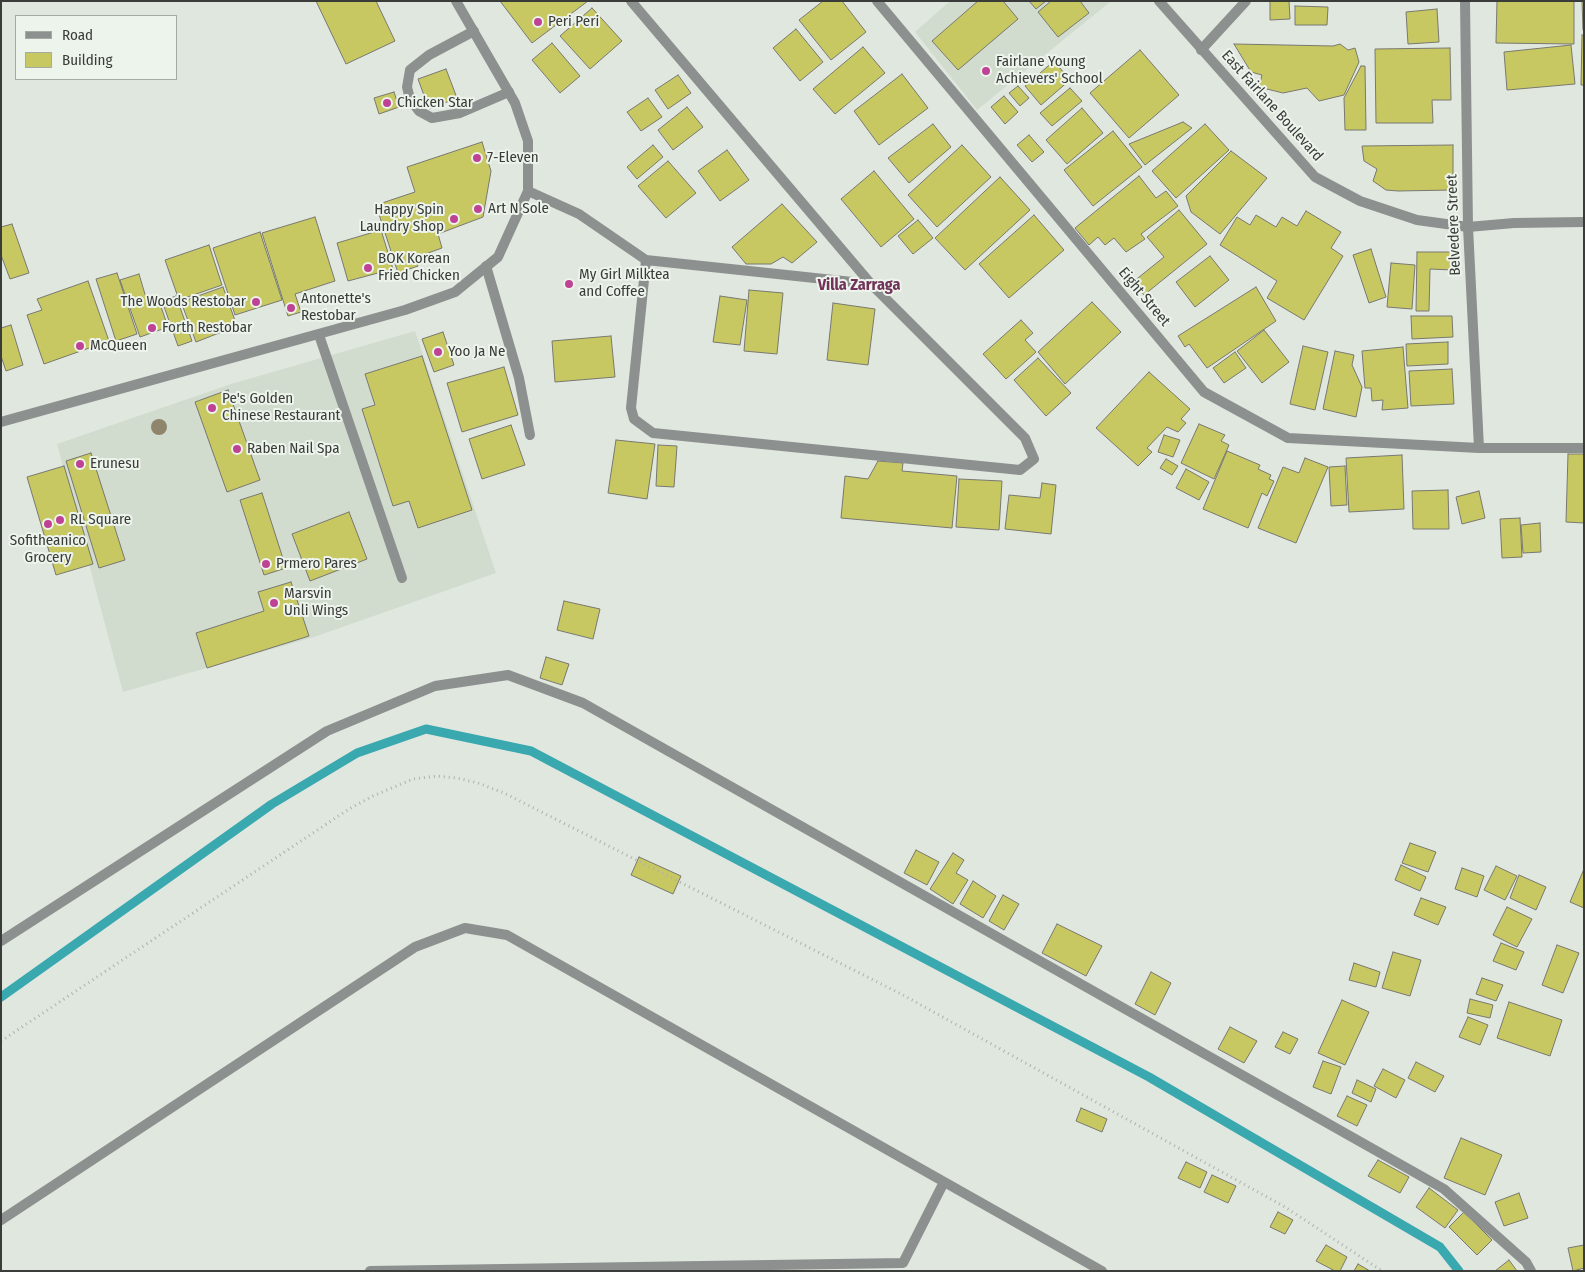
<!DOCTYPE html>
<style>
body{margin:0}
#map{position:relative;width:1585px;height:1272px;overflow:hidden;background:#e0e7df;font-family:"Fira Sans Condensed",sans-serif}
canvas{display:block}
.frame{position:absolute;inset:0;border:2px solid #3a3c39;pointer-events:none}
.legend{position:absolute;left:15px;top:15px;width:162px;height:65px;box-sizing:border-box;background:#edf4ec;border:1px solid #a5aaa4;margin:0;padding:6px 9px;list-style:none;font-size:15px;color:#3a3c39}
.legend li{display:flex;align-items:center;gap:10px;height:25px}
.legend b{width:25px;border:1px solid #a5aaa4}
</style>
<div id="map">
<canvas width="1585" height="1272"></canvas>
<div class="frame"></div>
<ul class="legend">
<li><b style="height:6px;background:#8c908f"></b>Road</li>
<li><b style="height:14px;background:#c8c862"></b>Building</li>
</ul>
</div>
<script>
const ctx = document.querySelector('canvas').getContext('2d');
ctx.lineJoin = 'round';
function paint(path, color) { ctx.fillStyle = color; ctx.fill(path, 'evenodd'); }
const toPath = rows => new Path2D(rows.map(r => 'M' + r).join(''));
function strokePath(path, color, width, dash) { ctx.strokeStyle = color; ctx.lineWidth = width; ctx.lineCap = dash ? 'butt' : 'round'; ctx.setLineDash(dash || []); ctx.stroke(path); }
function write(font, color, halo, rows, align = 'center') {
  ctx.font = font + ' "Fira Sans Condensed",sans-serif'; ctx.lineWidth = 4; ctx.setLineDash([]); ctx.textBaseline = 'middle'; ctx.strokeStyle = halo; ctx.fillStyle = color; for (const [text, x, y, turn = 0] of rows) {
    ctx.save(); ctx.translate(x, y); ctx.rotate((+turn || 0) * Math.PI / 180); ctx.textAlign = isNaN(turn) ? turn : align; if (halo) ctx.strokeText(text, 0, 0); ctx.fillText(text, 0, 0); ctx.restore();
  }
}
const built = toPath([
 [950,1,1110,1,1110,2,977,110,915,32],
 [415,331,496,573,314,637,123,692,57,444,231,384]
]);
const stream = toPath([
 [1,997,272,804,357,753,426,729,531,751,1149,1077,1440,1247,1459,1271]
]);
const building = toPath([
 [316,1,376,1,395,41,346,64,316,1],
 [500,1,588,1,532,43,500,1],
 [823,1,842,1,866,32,831,60,799,20,823,1],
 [978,1,1003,1,1018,19,958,70,932,41,978,1],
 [1029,1,1046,1,1036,9,1029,1],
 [1051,1,1080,1,1089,13,1058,37,1038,12,1051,1],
 [1270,1,1289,1,1290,19,1270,20,1270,1],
 [1497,1,1574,1,1574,44,1496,43,1497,1],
 [1582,1,1584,1,1584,30,1583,30,1582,1],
 [1295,6,1328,7,1327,25,1295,25,1295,6],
 [592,8,622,41,590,69,560,36,592,8],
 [1437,9,1439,42,1408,44,1406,12,1437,9],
 [796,29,823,62,800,81,773,48,796,29],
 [1582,35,1584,35,1584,85,1581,85,1582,35],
 [552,43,580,76,560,93,532,60,552,43],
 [1234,44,1333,46,1340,44,1348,50,1355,48,1359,62,1344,95,1319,101,1307,88,1283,93,1259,87,1262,75,1251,72,1234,44],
 [1571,45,1575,84,1507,90,1504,52,1571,45],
 [863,47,885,73,835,114,813,89,863,47],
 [1450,48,1451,100,1432,100,1433,123,1376,123,1375,49,1450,48],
 [1140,50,1179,95,1129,138,1090,93,1140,50],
 [1054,61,1070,80,1041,105,1025,86,1054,61],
 [1361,66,1365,66,1366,130,1345,130,1344,98,1361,66],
 [446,69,457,98,429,109,418,79,446,69],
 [902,74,928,108,879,145,854,111,902,74],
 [678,75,691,93,668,109,655,90,678,75],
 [1018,86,1029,98,1020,106,1009,93,1018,86],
 [1070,88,1082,101,1052,126,1040,113,1070,88],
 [394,92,399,107,379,114,374,98,394,92],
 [1004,96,1018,112,1005,124,991,107,1004,96],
 [648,98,662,117,641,131,627,112,648,98],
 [687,107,703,127,673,150,658,130,687,107],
 [1082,108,1103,133,1067,164,1046,140,1082,108],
 [1183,122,1192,128,1145,165,1129,144,1183,122],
 [933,124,951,147,909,183,888,158,933,124],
 [1205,124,1229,150,1176,198,1152,171,1205,124],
 [1113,131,1142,167,1093,206,1064,170,1113,131],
 [1029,135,1044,152,1032,162,1017,145,1029,135],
 [482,142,491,171,483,217,438,234,442,248,414,258,418,266,398,273,376,205,415,192,407,167,482,142],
 [653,145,663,157,637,179,627,167,653,145],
 [962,145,991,177,937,227,908,195,962,145],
 [1453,145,1453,190,1398,191,1386,190,1373,181,1377,169,1364,161,1362,146,1453,145],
 [727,150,749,180,720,201,698,171,727,150],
 [1231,151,1267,178,1220,234,1191,212,1186,196,1231,151],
 [668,161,696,193,666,218,638,186,668,161],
 [874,171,914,219,881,247,841,199,874,171],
 [1139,176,1156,198,1166,191,1178,206,1141,234,1145,239,1126,252,1114,238,1105,245,1098,237,1089,245,1075,228,1139,176],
 [1000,177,1030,210,965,270,935,238,1000,177],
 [782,204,817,242,792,263,783,257,771,264,746,264,732,247,782,204],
 [1179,210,1207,244,1144,295,1133,282,1164,257,1147,237,1179,210],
 [1306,211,1341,232,1331,248,1343,256,1304,320,1267,298,1277,281,1220,245,1237,217,1250,225,1256,215,1276,227,1282,217,1297,226,1306,211],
 [1034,215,1064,250,1009,298,979,264,1034,215],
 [315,217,335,281,295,294,301,312,288,316,262,233,315,217],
 [918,220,933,238,913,254,898,236,918,220],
 [12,224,29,273,10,279,1,255,1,227,12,224],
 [381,230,393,269,348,281,337,243,381,230],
 [260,232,282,300,235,315,213,248,260,232],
 [209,245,222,285,179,300,165,260,209,245],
 [1371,249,1386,297,1369,303,1353,255,1371,249],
 [1417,252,1452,252,1452,270,1430,269,1429,311,1416,311,1417,252],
 [1210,256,1229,280,1195,307,1176,282,1210,256],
 [1391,263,1415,265,1412,309,1387,307,1391,263],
 [117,273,137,334,116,341,96,279,117,273],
 [139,274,147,301,158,298,168,327,140,337,120,280,139,274],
 [88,281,109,341,44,364,27,315,42,310,37,299,88,281],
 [223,287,237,326,196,342,181,302,223,287],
 [1256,287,1276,321,1207,368,1189,344,1185,347,1178,336,1256,287],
 [749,290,783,293,777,354,744,351,749,290],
 [176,296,192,341,178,346,162,301,176,296],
 [720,296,747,300,740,345,713,342,720,296],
 [1092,302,1121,332,1065,384,1038,352,1092,302],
 [833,303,875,309,868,365,827,360,833,303],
 [1411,316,1452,316,1453,337,1412,339,1411,316],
 [1021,320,1033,333,1025,340,1036,352,1006,379,983,354,1021,320],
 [11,325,23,365,6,371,1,356,1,328,11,325],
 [1264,330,1289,362,1262,383,1237,351,1264,330],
 [443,332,454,365,434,372,422,339,443,332],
 [611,336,615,377,555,382,552,341,611,336],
 [1448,342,1448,364,1407,366,1406,344,1448,342],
 [1303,346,1328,352,1315,410,1290,404,1303,346],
 [1403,347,1408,408,1382,410,1383,400,1372,401,1371,388,1365,388,1362,351,1403,347],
 [1335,351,1354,355,1352,365,1362,387,1356,417,1323,409,1335,351],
 [1235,352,1246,368,1224,383,1213,368,1235,352],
 [422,356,472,510,418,528,409,501,393,506,362,409,375,405,365,374,422,356],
 [1038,358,1071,393,1046,416,1014,380,1038,358],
 [504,367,518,415,462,432,447,383,504,367],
 [1452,369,1454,404,1411,406,1409,371,1452,369],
 [1149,372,1190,409,1181,419,1186,423,1178,432,1167,427,1147,448,1152,452,1138,466,1096,428,1149,372],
 [228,390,260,480,227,492,195,402,228,390],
 [1199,424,1225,435,1221,441,1229,445,1214,479,1181,463,1199,424],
 [511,425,525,465,482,479,469,439,511,425],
 [1164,435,1180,440,1173,457,1158,452,1164,435],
 [616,440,655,444,647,499,608,493,616,440],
 [658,445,677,446,674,487,656,486,658,445],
 [1227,451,1260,465,1258,469,1271,475,1269,479,1274,481,1267,496,1262,493,1248,528,1203,509,1227,451],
 [91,453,125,560,99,568,66,461,91,453],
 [1568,454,1584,454,1584,523,1566,522,1568,454],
 [1402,455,1404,509,1349,512,1346,458,1402,455],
 [1305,458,1328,467,1296,543,1258,528,1283,467,1299,473,1305,458],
 [1166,459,1178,466,1172,475,1160,468,1166,459],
 [878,461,903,463,902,471,957,476,952,528,841,518,845,476,868,479,878,461],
 [64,466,93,564,56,575,27,477,64,466],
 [1345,466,1347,505,1331,506,1329,467,1345,466],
 [1186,469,1209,482,1199,500,1176,488,1186,469],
 [959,479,1002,481,999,530,956,527,959,479],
 [1042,483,1056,485,1051,534,1005,529,1009,495,1040,498,1042,483],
 [1448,490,1449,529,1413,529,1412,491,1448,490],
 [1479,491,1485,518,1462,524,1456,497,1479,491],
 [262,493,286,568,264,575,240,500,262,493],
 [349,512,367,559,310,581,292,534,349,512],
 [1520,518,1522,557,1502,558,1500,519,1520,518],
 [1540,523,1541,552,1523,553,1521,525,1540,523],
 [291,582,309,636,207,668,196,633,264,611,258,592,291,582],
 [564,601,600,609,593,639,557,630,564,601],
 [546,657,569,664,562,685,540,678,546,657],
 [1410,843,1436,852,1428,872,1402,863,1410,843],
 [916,850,939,862,927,885,904,873,916,850],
 [953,853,964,860,956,873,968,880,953,904,930,889,953,853],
 [639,857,681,876,673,894,631,875,639,857],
 [1401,865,1426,877,1420,891,1395,880,1401,865],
 [1496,866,1517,876,1505,900,1484,890,1496,866],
 [1462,868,1484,876,1477,897,1455,889,1462,868],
 [1584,869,1584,908,1570,902,1584,869],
 [1519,875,1546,887,1536,910,1510,898,1519,875],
 [973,881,996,896,983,918,960,904,973,881],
 [1003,895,1019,904,1004,930,989,921,1003,895],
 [1421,898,1446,907,1438,925,1414,915,1421,898],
 [1507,907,1532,919,1517,947,1493,935,1507,907],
 [1057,924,1102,946,1086,976,1042,953,1057,924],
 [1501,943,1524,952,1516,970,1493,961,1501,943],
 [1557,945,1579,953,1563,993,1542,985,1557,945],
 [1393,952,1421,960,1410,996,1382,988,1393,952],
 [1354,963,1380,972,1376,987,1349,980,1354,963],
 [1151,972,1171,983,1155,1015,1135,1004,1151,972],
 [1482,978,1503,985,1496,1001,1476,994,1482,978],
 [1470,999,1493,1005,1490,1018,1467,1013,1470,999],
 [1342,1000,1369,1012,1345,1065,1318,1053,1342,1000],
 [1509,1002,1562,1020,1550,1056,1497,1038,1509,1002],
 [1468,1017,1488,1025,1480,1045,1459,1037,1468,1017],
 [1230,1027,1257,1041,1244,1063,1218,1049,1230,1027],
 [1283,1032,1298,1039,1290,1054,1275,1047,1283,1032],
 [1323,1061,1341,1067,1331,1094,1313,1087,1323,1061],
 [1416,1062,1444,1076,1435,1092,1408,1078,1416,1062],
 [1383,1069,1405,1080,1396,1098,1374,1086,1383,1069],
 [1357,1080,1376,1089,1371,1102,1352,1093,1357,1080],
 [1347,1096,1367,1105,1357,1126,1337,1116,1347,1096],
 [1081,1108,1107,1119,1102,1132,1076,1121,1081,1108],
 [1461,1138,1502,1155,1485,1195,1444,1178,1461,1138],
 [1378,1160,1409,1177,1400,1193,1368,1176,1378,1160],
 [1186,1162,1207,1172,1200,1188,1178,1178,1186,1162],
 [1212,1175,1236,1186,1228,1203,1204,1192,1212,1175],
 [1429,1188,1458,1210,1445,1228,1416,1207,1429,1188],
 [1519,1193,1528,1218,1504,1226,1495,1202,1519,1193],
 [1278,1212,1293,1220,1285,1234,1270,1227,1278,1212],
 [1464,1212,1492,1240,1477,1255,1449,1227,1464,1212],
 [1326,1245,1347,1257,1340,1271,1335,1271,1316,1261,1326,1245],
 [1584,1245,1584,1268,1573,1271,1568,1248,1584,1245],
 [1509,1260,1517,1271,1495,1271,1509,1260],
 [1358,1264,1370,1271,1354,1271,1358,1264]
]);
const path = toPath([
 [1,1041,349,809,373,796,413,779,437,776,457,778,478,783,504,793,903,995,1285,1207,1382,1271]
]);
const service = toPath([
 [474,31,429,55,410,70,407,87,410,99,419,111,432,118,460,113,509,92],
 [486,266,519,378,530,435],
 [319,335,402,578]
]);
const minor = toPath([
 [631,1,871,284,1025,438,1034,459,1020,470,653,433,634,419,631,408,646,260],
 [877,1,1204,392,1288,438,1479,448,1584,448],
 [1465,1,1468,227,1479,448],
 [1201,50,1246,1],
 [528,191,579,214,646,260,871,284],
 [1,941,327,731,435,686,508,675,583,703,1444,1189,1526,1262,1531,1271],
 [1,1220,415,947,465,928,507,935,1102,1271],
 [370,1271,903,1263,944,1182]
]);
const tertiary = toPath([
 [1159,1,1315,177,1360,201,1417,220,1468,227,1514,223,1584,222],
 [1,422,405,310,455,292,498,257,528,191,528,141,515,103,456,1]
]);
const trees = [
 [159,427]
];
const markers = [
 [538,22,5,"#bf4394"],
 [986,71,5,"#bf4394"],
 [387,103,5,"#bf4394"],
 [477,158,5,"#bf4394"],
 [478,209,5,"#bf4394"],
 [454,219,5,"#bf4394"],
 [368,268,5,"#bf4394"],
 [569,284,5,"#bf4394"],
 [256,302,5,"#bf4394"],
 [291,308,5,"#bf4394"],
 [152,328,5,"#bf4394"],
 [80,346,5,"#bf4394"],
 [438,352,5,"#bf4394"],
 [212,408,5,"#bf4394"],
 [237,449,5,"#bf4394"],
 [80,464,5,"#bf4394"],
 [60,520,5,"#bf4394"],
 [48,524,5,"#bf4394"],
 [266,564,5,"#bf4394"],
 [274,603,5,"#bf4394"]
];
const poiNames = [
 ["Peri Peri",548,22],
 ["Fairlane Young",996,62],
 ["Achievers' School",996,79],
 ["Chicken Star",397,103],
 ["7-Eleven",487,158],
 ["Art N Sole",488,209],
 ["Happy Spin",444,210,"right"],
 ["Laundry Shop",444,227,"right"],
 ["BOK Korean",378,259],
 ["Fried Chicken",378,276],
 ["My Girl Milktea",579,275],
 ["and Coffee",579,292],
 ["Antonette's",301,299],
 ["Restobar",301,316],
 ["The Woods Restobar",246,302,"right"],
 ["Forth Restobar",162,328],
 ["McQueen",90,346],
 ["Yoo Ja Ne",448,352],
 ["Pe's Golden",222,399],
 ["Chinese Restaurant",222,416],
 ["Raben Nail Spa",247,449],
 ["Erunesu",90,464],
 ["RL Square",70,520],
 ["Sofitheanico",48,541,"center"],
 ["Grocery",48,558,"center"],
 ["Prmero Pares",276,564],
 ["Marsvin",284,594],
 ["Unli Wings",284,611]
];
const streetNames = [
 ["East Fairlane Boulevard",1272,106,48],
 ["Belvedere Street",1454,225,-92],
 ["Eight Street",1144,297,50]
];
const neighbourhoodNames = [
 ["Villa Zarraga",859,286]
];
paint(built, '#d1dcce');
strokePath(stream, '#3aa8af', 9);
paint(building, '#c8c862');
strokePath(building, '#787870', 1);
strokePath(path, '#adb2ac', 3, [1, 4]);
strokePath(service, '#8c908f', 10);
strokePath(minor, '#8c908f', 10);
strokePath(tertiary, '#8c908f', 10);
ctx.fillStyle = '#8e856c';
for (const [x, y] of trees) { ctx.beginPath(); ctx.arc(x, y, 8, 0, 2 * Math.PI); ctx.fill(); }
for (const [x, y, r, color] of markers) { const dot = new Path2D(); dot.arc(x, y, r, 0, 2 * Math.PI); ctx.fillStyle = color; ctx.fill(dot); strokePath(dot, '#edf4ec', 2); }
write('15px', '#3a3c39', '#edf4ec', poiNames, 'left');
write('15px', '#3a3c39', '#edf4ec', streetNames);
write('bold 16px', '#713359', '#edf4ec', neighbourhoodNames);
</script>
